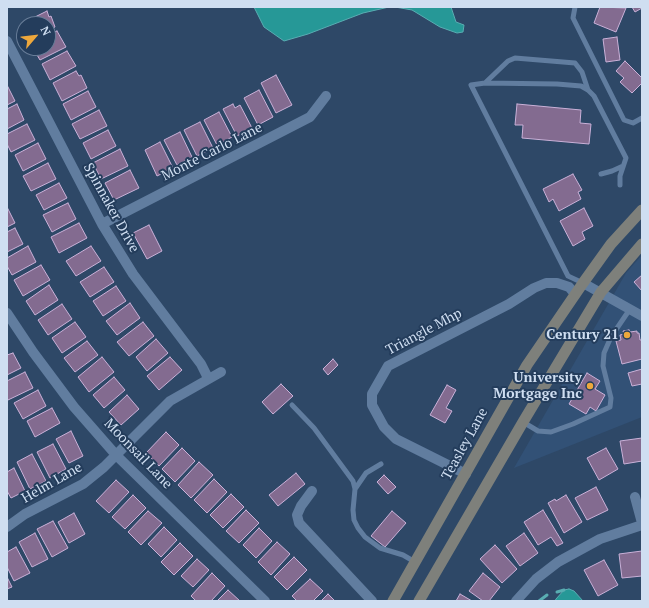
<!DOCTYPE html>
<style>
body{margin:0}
#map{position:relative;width:649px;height:608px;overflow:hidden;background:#2e4867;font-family:"PT Serif",serif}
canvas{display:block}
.frame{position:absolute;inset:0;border:8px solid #cfdef1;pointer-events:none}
.north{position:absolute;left:16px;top:16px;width:40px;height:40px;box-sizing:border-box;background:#243d5c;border:1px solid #687d98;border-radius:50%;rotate:62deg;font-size:11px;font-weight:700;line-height:16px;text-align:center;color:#cfdef1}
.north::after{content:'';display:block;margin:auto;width:14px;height:18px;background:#eea83c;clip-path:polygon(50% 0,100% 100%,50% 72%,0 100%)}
</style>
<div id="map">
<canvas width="649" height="608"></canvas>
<div class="frame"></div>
<div class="north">N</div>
</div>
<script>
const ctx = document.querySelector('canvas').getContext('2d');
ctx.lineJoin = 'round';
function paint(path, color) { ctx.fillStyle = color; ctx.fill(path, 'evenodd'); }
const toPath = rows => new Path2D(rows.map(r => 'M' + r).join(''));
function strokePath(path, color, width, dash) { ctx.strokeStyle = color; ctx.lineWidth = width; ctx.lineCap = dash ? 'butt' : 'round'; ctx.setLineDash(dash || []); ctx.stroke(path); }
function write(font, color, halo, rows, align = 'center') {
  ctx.font = font + ' "PT Serif",serif'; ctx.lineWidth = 4; ctx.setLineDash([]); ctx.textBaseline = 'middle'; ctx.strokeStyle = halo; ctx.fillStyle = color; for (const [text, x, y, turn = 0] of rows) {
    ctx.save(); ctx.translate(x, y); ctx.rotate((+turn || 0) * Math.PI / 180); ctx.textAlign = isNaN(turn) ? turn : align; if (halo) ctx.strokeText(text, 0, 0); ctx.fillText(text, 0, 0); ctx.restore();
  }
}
const built = toPath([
 [642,255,642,417,514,468,626,273]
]);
const water = toPath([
 [254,7,389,7,363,13,308,34,284,41,264,27,254,7],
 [395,7,451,7,456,22,464,25,463,32,457,33,440,27,412,10,395,7],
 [569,589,574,591,583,601,555,601,556,599,564,590,569,589]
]);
const stream = toPath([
 [557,592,564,590],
 [539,601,547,595]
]);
const building = toPath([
 [600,7,626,8,616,32,594,23,600,7],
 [632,7,642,7,642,8,635,12,632,7],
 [47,11,49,17,51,16,55,27,48,30,48,24,24,25,23,23,47,11],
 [57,31,66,47,40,60,33,48,48,48,48,35,57,31],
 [617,37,620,60,606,62,603,39,617,37],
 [67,51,76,66,50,80,42,64,67,51],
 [625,61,642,78,642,83,632,93,620,82,624,78,616,71,625,61],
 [76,71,79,76,81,75,87,88,62,101,53,83,76,71],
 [276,75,292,105,276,113,261,83,276,75],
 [7,85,15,101,7,105,7,85],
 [259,90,273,117,258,125,244,98,259,90],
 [88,91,96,107,71,120,63,104,88,91],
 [17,104,24,120,7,129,7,109,17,104],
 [233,104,235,108,240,105,252,128,237,136,223,109,233,104],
 [517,104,581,110,580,123,591,124,589,144,522,138,523,125,515,125,517,104],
 [99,110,107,126,80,139,72,124,99,110],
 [219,112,232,137,217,145,204,120,219,112],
 [200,122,213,148,197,156,184,130,200,122],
 [27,124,35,140,11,152,7,144,7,134,27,124],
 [108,130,116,146,91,159,83,143,108,130],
 [180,132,192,157,177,165,164,140,180,132],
 [160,142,173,168,157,176,145,150,160,142],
 [38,143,46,159,23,171,15,155,38,143],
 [120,149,128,166,101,179,93,163,120,149],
 [48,163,56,179,31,191,23,176,48,163],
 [130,170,139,188,114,200,105,183,130,170],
 [573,174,582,190,578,192,581,199,559,211,553,199,549,202,543,189,573,174],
 [59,183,67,198,44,210,36,195,59,183],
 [68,203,76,219,52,232,43,215,68,203],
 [7,207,15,223,7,227,7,207],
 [584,208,593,226,582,232,585,239,573,246,560,221,584,208],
 [79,223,87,238,59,253,51,237,79,223],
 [149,225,162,251,147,259,133,233,149,225],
 [15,228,23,244,7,252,7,232,15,228],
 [28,246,36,262,12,275,7,266,7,258,28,246],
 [91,246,101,261,76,276,66,261,91,246],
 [41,265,50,280,23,296,14,280,41,265],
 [104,267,114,282,90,297,80,282,104,267],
 [642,275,642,291,634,282,642,275],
 [49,285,58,300,35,315,26,301,49,285],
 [116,286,126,301,103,316,93,301,116,286],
 [130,303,140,318,117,335,106,321,130,303],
 [62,304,72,319,48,335,38,320,62,304],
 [75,322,86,337,62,353,52,338,75,322],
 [143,322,154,336,129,356,117,342,143,322],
 [629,330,630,332,637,331,637,333,639,333,640,340,642,340,642,359,622,364,616,341,621,340,620,335,624,334,623,331,629,330],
 [156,339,168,353,147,371,136,357,156,339],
 [87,341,98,355,75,372,64,358,87,341],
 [13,353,21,368,7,375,7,355,13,353],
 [102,357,114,372,89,392,78,377,102,357],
 [170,357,182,370,159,390,147,376,170,357],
 [333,359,338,365,328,375,323,369,333,359],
 [642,369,642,384,632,386,628,373,642,369],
 [25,372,33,388,8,400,7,398,7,381,25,372],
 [587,373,600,381,595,389,605,395,596,411,590,407,586,414,569,404,587,373],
 [114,377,125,390,104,408,93,395,114,377],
 [281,384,293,396,273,414,262,402,281,384],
 [447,385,456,390,446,408,452,411,445,423,430,415,447,385],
 [38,390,46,406,23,419,14,403,38,390],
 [127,395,139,409,121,425,109,412,127,395],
 [52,408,60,423,35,437,27,421,52,408],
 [71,431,83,456,69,463,56,439,71,431],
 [166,432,179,445,159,466,146,453,166,432],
 [642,438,642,461,624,464,620,441,642,438],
 [53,444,66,469,50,478,37,452,53,444],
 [182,448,195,461,175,482,162,469,182,448],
 [606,448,618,469,599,480,587,458,606,448],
 [32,454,46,481,30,489,17,462,32,454],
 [199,462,213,475,191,498,178,485,199,462],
 [14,468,25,491,11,498,7,491,7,472,14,468],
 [296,473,305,484,278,506,269,495,296,473],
 [384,475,396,487,388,494,377,482,384,475],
 [214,479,227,492,207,513,194,500,214,479],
 [116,480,129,492,109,513,96,501,116,480],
 [596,487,608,510,587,520,575,498,596,487],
 [231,494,244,507,223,528,210,515,231,494],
 [133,495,146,508,125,529,112,517,133,495],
 [566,495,582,522,564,533,548,503,555,499,556,501,566,495],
 [246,510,259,523,239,543,226,531,246,510],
 [543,510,563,543,557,546,551,537,538,545,524,522,543,510],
 [148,511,162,523,141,545,128,532,148,511],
 [392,511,406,523,385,547,371,536,392,511],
 [74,513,85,534,69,543,58,522,74,513],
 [53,521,68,548,52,557,37,529,53,521],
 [164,527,177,540,161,557,148,544,164,527],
 [259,528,272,541,256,558,243,545,259,528],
 [35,533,48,559,32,567,19,542,35,533],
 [524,533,538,553,520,566,506,546,524,533],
 [277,542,290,554,271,575,258,562,277,542],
 [180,543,193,556,174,575,161,562,180,543],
 [495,545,517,569,502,583,480,559,495,545],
 [16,547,30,573,14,581,7,567,7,552,16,547],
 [642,551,642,576,622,578,619,554,642,551],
 [294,557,307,570,287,590,274,577,294,557],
 [197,559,209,570,193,587,181,576,197,559],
 [604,560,618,585,598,596,584,570,604,560],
 [212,573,225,586,211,601,196,601,191,596,212,573],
 [483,573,500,587,489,601,483,601,469,591,483,573],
 [7,577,12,587,7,589,7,577],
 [310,579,323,591,313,601,297,601,292,596,310,579],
 [228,590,240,601,217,601,228,590],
 [328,594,335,601,321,601,328,594],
 [460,594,472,601,456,601,460,594]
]);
const service = toPath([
 [575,7,573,18,624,120,633,123,642,118],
 [485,83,508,61,515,58,575,63,582,72,588,90],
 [601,174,612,171,623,166],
 [583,283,568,276,471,85,485,83,557,84,581,86,588,90,594,96,626,158,620,176,620,185],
 [292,405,314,428,353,481,355,489,353,510,354,520,358,528,365,537,380,548,403,555,415,562],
 [523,422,538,431,551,432,573,424,610,407,611,398,603,366,604,353,611,337,630,309],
 [355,489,366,473,381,464]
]);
const minor = toPath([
 [7,41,102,224,133,274,201,364,208,378],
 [102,224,310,117,326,96],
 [583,283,642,316],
 [7,313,33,352,74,407,116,455,265,601],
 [466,474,396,439,384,427,372,405,372,394,388,366,509,304,534,288,546,283,557,283,569,287,575,294],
 [312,491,301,506,297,515,299,523,372,601],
 [635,497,642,523],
 [7,527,25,514,83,484,104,467,170,401,221,372],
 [516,601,536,579,558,562,600,539,642,525]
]);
const secondary = toPath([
 [393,601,527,365,583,283,611,244,642,210],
 [419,601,523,422,601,292,642,244]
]);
const markers = [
 [627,335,4,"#eea83c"],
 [590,386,4,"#eea83c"]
];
const streetNames = [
 ["Monte Carlo Lane",212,152,-27],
 ["Spinnaker Drive",111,208,61],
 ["Triangle Mhp",424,332,-28],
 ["Teasley Lane",465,444,-61],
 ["Moonsail Lane",138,454,46],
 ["Helm Lane",52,483,-30]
];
const poiNames = [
 ["Century 21",619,335],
 ["University",582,378],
 ["Mortgage Inc",582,394]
];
paint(built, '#325176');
paint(water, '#269897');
strokePath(water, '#59adb2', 1);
strokePath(stream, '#59adb2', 3);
paint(building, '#836b90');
strokePath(building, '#cab1d8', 1);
strokePath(service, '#617d9f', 5);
strokePath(minor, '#617d9f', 10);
strokePath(secondary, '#7e807b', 11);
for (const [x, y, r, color] of markers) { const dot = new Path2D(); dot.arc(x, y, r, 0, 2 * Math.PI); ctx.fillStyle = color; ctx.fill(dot); strokePath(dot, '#243d5c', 1.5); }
write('14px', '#cfdef1', '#243d5c', streetNames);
write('bold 14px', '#cfdef1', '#243d5c', poiNames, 'right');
</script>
